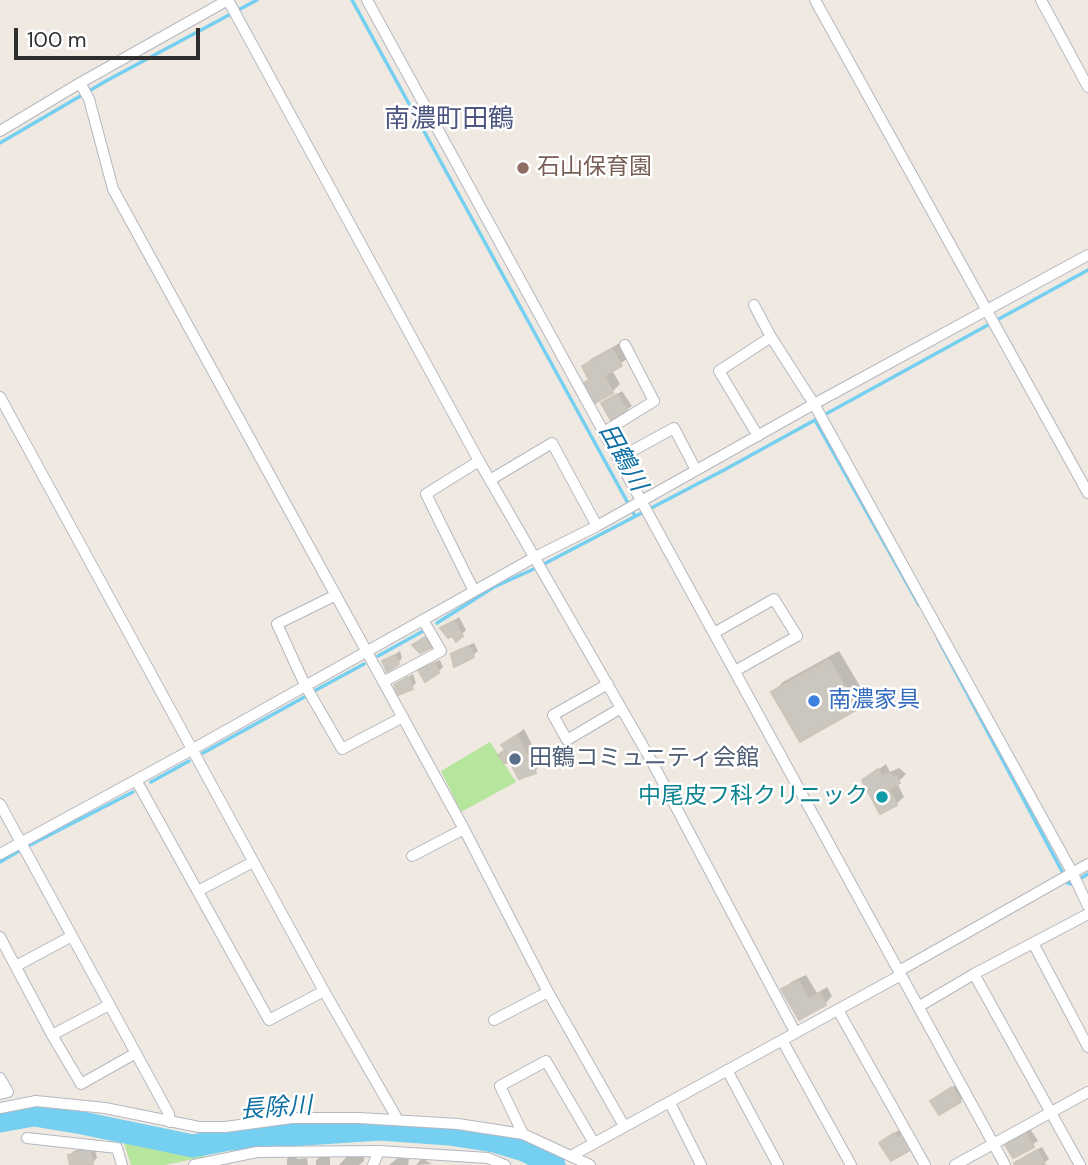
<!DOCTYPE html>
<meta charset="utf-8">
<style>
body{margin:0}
#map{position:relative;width:1088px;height:1165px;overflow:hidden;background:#efe9e1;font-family:"DM Sans",sans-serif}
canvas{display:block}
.scale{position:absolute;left:14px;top:28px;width:186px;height:32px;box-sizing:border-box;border:4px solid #2e2e2e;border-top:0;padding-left:9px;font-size:21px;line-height:24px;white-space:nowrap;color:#2e2e2e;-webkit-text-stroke:5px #fff;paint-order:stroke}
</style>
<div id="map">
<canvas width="1088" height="1165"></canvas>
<div class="scale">100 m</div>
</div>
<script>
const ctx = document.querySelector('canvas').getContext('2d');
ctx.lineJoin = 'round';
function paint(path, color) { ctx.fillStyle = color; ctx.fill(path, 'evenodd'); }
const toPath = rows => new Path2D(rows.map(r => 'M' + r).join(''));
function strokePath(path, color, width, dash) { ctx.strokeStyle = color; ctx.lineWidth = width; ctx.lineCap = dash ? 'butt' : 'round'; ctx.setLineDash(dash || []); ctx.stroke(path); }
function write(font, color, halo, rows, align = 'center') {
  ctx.font = font + ' "DM Sans","Noto Sans JP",sans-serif'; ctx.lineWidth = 5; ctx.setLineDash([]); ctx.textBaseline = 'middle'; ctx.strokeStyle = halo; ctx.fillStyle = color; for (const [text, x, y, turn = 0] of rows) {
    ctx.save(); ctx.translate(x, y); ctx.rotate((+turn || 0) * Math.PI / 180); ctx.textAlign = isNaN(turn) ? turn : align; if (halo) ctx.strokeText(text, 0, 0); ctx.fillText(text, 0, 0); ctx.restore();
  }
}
const green = toPath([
 [490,742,516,782,461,812,441,771],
 [124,1143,177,1153,208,1156,165,1165,131,1165]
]);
const shadow = toPath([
 [620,343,628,358,612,370,620,384,612,392,594,402,584,384,590,378,584,366,591,359],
 [622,391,632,406,613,419,603,403],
 [459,617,466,630,456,640,443,628],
 [474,643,478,651,473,655,453,655,457,650],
 [400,651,402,658,398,663,384,662],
 [839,651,867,698,857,708,773,692,783,682],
 [440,660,443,667,438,672,420,670,425,666],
 [413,674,416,683,412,687,396,685],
 [524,729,542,764,535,771,503,745],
 [886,764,890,772,899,768,906,774,897,783,904,797,896,804,864,780],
 [806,975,817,993,827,987,832,996,825,1004,800,1018,784,989,791,982],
 [957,1084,964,1096,960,1101,932,1101],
 [1029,1127,1038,1141,1014,1156,1006,1143],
 [899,1130,902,1135,909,1131,915,1143,886,1139],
 [94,1146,97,1158,92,1163,71,1165,70,1156,74,1151],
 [1042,1147,1049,1159,1044,1163,1017,1165,1021,1159],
 [349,1154,364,1156,364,1161,359,1165,339,1165],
 [292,1155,297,1155,297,1159,307,1158,308,1165,287,1165,287,1159],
 [320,1156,330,1157,330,1165,316,1165,316,1161],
 [399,1157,409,1159,408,1165,389,1165],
 [422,1158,432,1164,416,1165]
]);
const stream = toPath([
 [352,0,635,516],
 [0,143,106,81,257,0],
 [815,420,919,605],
 [544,564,724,470,1088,270],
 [437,623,494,587,536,568],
 [938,639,1064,875],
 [378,656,425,630],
 [316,690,364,664],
 [203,753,308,695],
 [151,782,189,761],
 [30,845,133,792],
 [0,862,19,851],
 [1078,880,1088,874],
 [1068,883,1071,884]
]);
const river = toPath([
 [0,1121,34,1115,82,1123,193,1146,230,1139,380,1129,449,1134,494,1141,524,1150,554,1165]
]);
const building = toPath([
 [612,349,622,366,604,376,613,393,593,404,582,384,589,380,582,366,612,349],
 [617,394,628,412,612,422,601,403,617,394],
 [454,621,463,636,456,642,452,636,448,638,440,628,454,621],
 [427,636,432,647,420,653,412,645,427,636],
 [469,646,474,657,454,667,451,654,469,646],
 [395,655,399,664,387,672,382,661,395,655],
 [829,660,858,709,800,742,771,692,829,660],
 [435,664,439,673,425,682,418,670,435,664],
 [408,677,413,689,398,695,394,685,408,677],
 [517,735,536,773,519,779,510,762,504,763,498,755,505,750,501,745,517,735],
 [878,769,882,777,886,774,891,775,893,778,896,776,900,783,889,789,897,805,880,814,862,780,878,769],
 [798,981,809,999,820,993,826,1005,799,1020,781,989,798,981],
 [952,1087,961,1102,939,1115,930,1101,952,1087],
 [1024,1130,1034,1147,1013,1158,1004,1143,1024,1130],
 [894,1133,897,1139,904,1134,912,1149,891,1161,879,1143,894,1133],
 [89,1150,93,1164,70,1165,68,1155,89,1150],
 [1037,1150,1045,1165,1015,1165,1014,1163,1037,1150]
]);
const street = toPath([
 [228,0,479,461,651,760,795,1032],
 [367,0,1005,1165],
 [815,0,1088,493],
 [1041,0,1088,87],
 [80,83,89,99,113,189,464,829,548,992,624,1126],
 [0,131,80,83,228,0],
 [754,305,771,337,814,404,1072,872,1088,906],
 [0,397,324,991,398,1120],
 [604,432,654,401,625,345],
 [758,436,719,371,771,337],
 [619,458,674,428,696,470],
 [490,480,552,443,597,526],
 [474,591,426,494,479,461],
 [336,595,277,624,305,685,342,749,403,717],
 [714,633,774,599,797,636,735,671],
 [383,682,441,651,423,620],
 [608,684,553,715,567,740,621,708],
 [136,780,269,1020,324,991],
 [0,804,169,1114,170,1122],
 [0,854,193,749,535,557,597,526,814,404,1088,255],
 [412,856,464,829],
 [198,891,253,862],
 [0,937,52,1035,109,1005],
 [1033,943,1088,1047],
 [16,966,72,936],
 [899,971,1088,864],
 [974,974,1080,1165],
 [918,1007,974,974,1088,914],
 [838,1010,925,1165],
 [494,1020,548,992],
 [52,1035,81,1084,136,1053],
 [782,1040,851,1165],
 [727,1070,778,1165],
 [0,1078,8,1092,0,1094],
 [670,1103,701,1165],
 [0,1108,36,1101,105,1108,199,1127,225,1127,292,1118,359,1118,458,1124,523,1134,590,1165],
 [523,1134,500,1086,546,1061,594,1143],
 [27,1138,117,1148,122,1165],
 [571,1156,901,975],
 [194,1165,257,1152,379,1151,488,1158,505,1165],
 [373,1165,379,1151],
 [955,1165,1088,1092]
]);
const markers = [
 [523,168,7,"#8d6e63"],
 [814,701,7,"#3f7fe0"],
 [515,759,7,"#5c6f8a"],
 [882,797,7,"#0f9aa8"]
];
const educationNames = [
 ["石山保育園",537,168]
];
const shopNames = [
 ["南濃家具",828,701]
];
const serviceNames = [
 ["田鶴コミュニティ会館",529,759]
];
const cultureNames = [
 ["中尾皮フ科クリニック",868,797]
];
const waterNames = [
 ["田鶴川",622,458,61],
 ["長除川",276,1109,-4]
];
const quarterNames = [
 ["南濃町田鶴",449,120]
];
paint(green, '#b6e59e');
paint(shadow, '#0003');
strokePath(stream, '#75cff0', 3.5);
strokePath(river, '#75cff0', 23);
paint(building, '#cbc7bf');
strokePath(building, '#cbc5ba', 2);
strokePath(street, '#b4b7c1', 12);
strokePath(street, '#fff', 10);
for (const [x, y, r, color] of markers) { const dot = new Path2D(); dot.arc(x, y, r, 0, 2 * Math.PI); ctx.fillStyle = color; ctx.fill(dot); strokePath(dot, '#fff', 2.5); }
write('23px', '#785e54', '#fff', educationNames, 'left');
write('23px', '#366cbe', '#fff', shopNames, 'left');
write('23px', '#4e5e75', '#fff', serviceNames, 'left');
write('23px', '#0d838f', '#fff', cultureNames, 'right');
write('italic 24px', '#0d6fa3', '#fff', waterNames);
write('26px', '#4d5680', '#fff', quarterNames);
</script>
